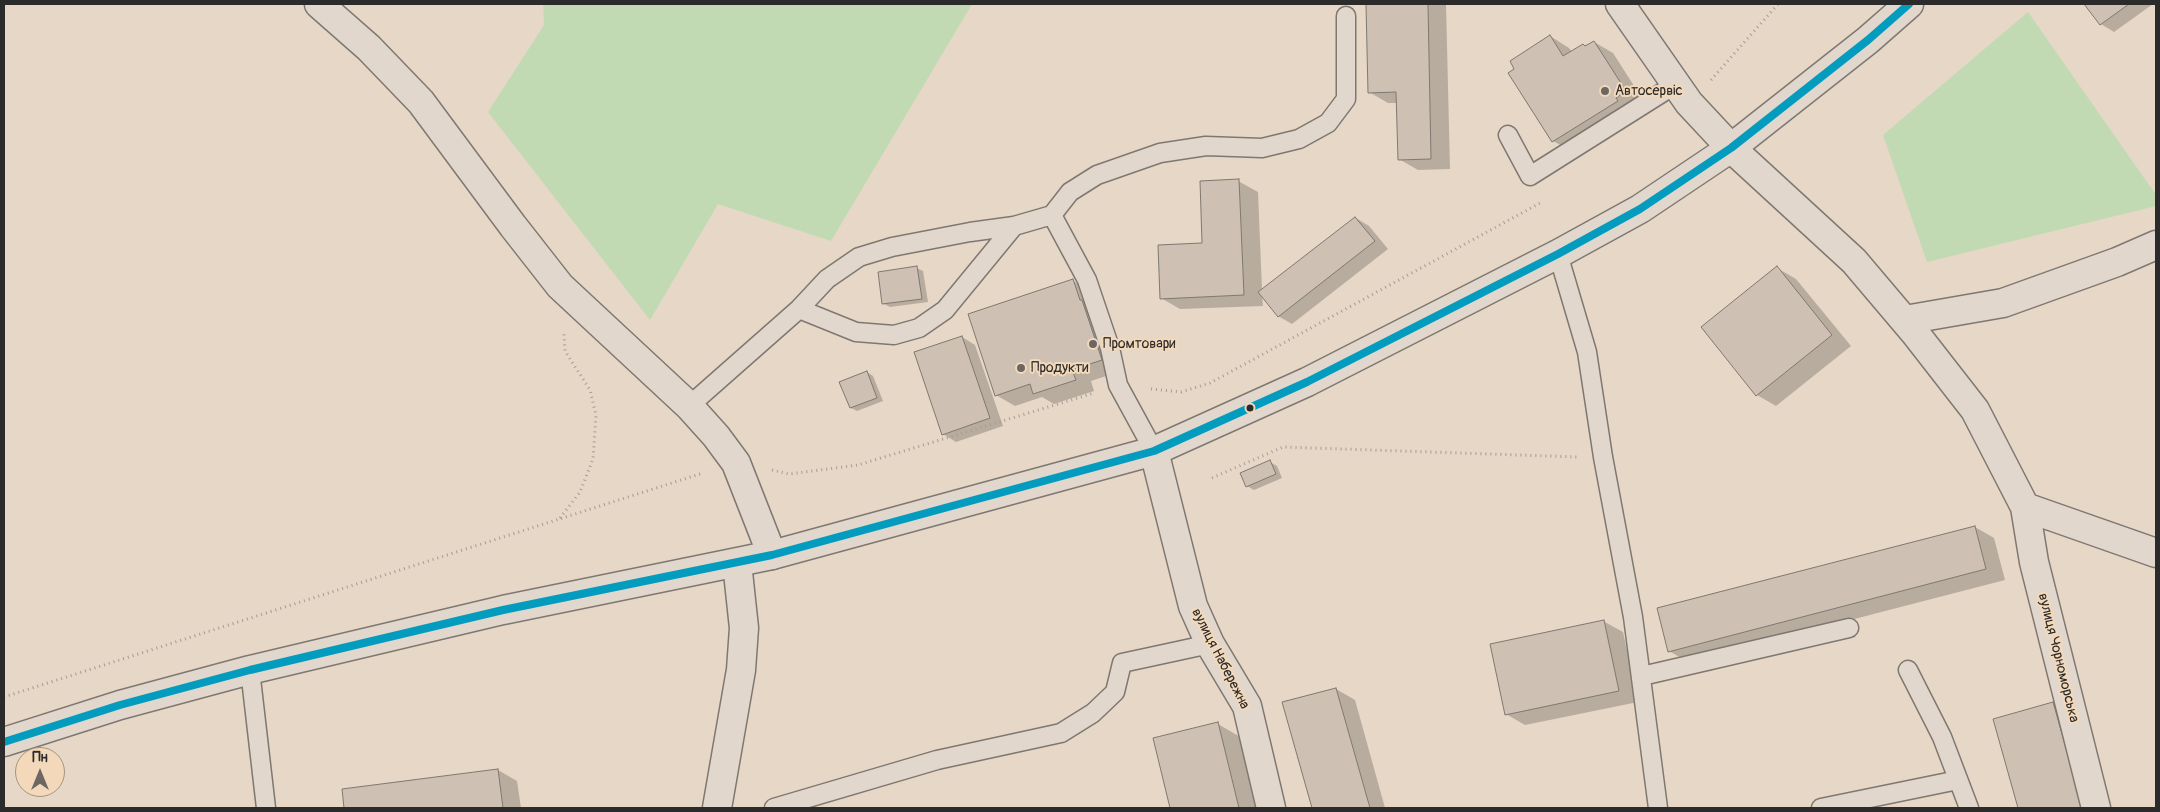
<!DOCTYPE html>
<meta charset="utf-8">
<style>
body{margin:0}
#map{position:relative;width:2160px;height:812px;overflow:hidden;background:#e6d7c7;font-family:Pangolin,sans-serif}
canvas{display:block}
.frame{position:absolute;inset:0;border:5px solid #2b2b2b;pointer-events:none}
.north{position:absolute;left:15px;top:747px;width:50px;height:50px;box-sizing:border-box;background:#f3d8ba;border:1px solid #a39381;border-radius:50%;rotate:0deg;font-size:14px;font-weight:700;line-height:20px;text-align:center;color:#2b2b2b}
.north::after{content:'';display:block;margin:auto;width:18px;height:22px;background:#6c6762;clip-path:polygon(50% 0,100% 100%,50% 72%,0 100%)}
</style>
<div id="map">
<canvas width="2160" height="812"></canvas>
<div class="frame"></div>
<div class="north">Пн</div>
</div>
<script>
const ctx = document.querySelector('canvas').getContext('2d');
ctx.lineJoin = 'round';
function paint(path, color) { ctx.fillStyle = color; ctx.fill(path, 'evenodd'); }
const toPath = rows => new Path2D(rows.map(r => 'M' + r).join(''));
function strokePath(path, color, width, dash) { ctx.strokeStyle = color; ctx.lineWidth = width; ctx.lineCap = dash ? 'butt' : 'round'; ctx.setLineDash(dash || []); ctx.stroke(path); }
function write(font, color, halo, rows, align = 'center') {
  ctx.font = font + ' Pangolin,sans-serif'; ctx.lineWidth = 4; ctx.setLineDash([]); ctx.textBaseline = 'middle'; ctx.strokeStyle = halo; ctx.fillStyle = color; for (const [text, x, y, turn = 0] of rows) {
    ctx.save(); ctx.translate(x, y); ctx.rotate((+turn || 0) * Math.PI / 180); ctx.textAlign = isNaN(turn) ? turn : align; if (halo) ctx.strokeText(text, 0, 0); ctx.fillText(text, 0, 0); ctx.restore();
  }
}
const green = toPath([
 [543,4,972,4,831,241,718,204,650,320,488,112,544,25],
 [2028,12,2156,195,2156,206,1927,262,1883,135]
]);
const shadow = toPath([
 [1367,4,1446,4,1450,169,1418,170,1399,159,1398,103,1388,103,1369,92],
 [2086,4,2153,4,2114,32,2101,24],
 [1550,36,1569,48,1572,52,1594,42,1613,53,1645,103,1573,152,1553,141,1509,73],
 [1238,181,1258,192,1262,290,1356,218,1369,226,1388,249,1292,324,1278,316,1262,295,1263,306,1180,309,1161,298,1204,244],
 [917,268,923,271,928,302,890,307,884,304],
 [1777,268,1796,279,1851,346,1776,406,1757,395],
 [1073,281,1092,292,1121,371,1091,381,1094,391,1054,404,1042,397,1015,406,996,395],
 [962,337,975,345,1003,426,956,442,943,434],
 [867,372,873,376,883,401,857,411,851,408],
 [1270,462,1277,466,1282,478,1254,490,1247,486],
 [1975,527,1994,538,2005,580,1688,662,1669,651],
 [1603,621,1623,632,1638,702,1525,725,1506,714],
 [1336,689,1355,700,1385,808,1313,808,1284,703],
 [2053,704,2072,715,2099,808,2020,808,1994,720],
 [1218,724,1242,738,1259,808,1172,808,1155,739],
 [498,770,517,781,521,808,345,808,343,790]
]);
const building = toPath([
 [1366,4,1428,4,1431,159,1398,160,1396,92,1368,93,1366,4],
 [2084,4,2129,4,2100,25,2084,4],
 [1550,35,1563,56,1583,44,1585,46,1594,41,1626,91,1616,98,1618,101,1552,142,1508,73,1514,69,1510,61,1550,35],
 [1239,179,1244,295,1160,299,1158,245,1202,243,1200,181,1239,179],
 [1355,217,1375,241,1278,317,1258,292,1355,217],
 [917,266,922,299,882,304,878,272,917,266],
 [1777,266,1832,335,1756,396,1701,327,1777,266],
 [1073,279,1080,300,1082,300,1102,360,1072,370,1076,380,1033,394,1030,384,995,396,968,314,1073,279],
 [962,336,990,418,942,435,914,352,962,336],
 [867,371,877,398,850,408,839,382,867,371],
 [1270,460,1276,474,1246,487,1240,473,1270,460],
 [1975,526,1986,569,1668,652,1657,608,1975,526],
 [1604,620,1619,691,1505,715,1490,644,1604,620],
 [1336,688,1370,808,1312,808,1282,702,1336,688],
 [2053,702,2083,808,2018,808,1993,719,2053,702],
 [1218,722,1239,808,1170,808,1153,738,1218,722],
 [498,769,503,808,344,808,342,789,498,769]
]);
const path = toPath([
 [1711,80,1778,4],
 [1151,389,1181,392,1210,383,1542,202],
 [772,470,789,474,858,465,1094,393],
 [1212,478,1283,447,1578,457],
 [560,518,580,492,593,459,596,415,590,390,565,351,564,334],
 [4,697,703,473]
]);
const lane = toPath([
 [1508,135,1530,176,1676,84],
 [1558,254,1587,352,1603,457,1633,617,1658,808],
 [799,309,856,332,894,335,919,328,945,310,1014,226],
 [689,406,799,309,827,279,859,257,892,247,970,232,1014,226,1052,215],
 [1154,451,1118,385,1110,348,1087,280,1052,215,1070,192,1097,175,1160,153,1206,146,1262,148,1299,139,1328,123,1346,99,1346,16],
 [250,670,266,808],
 [1908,670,1942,737,1969,808],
 [1642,676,1849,628],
 [774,808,937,760,1061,733,1093,713,1115,692,1122,663,1210,644],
 [1821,808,1958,780]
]);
const street = toPath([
 [319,4,369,48,421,102,513,226,560,286,689,406,716,436,736,463,772,555],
 [1620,4,1689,103,1731,148,1854,261,1915,333,1975,410,2025,507,2156,553],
 [1905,320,2003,303,2117,262,2156,245],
 [1154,451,1193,606,1210,644,1247,706,1271,808],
 [2025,507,2034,562,2096,808],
 [717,808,741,670,744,628,737,563]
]);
const highway = toPath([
 [4,742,120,705,250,670,503,610,772,555,1154,451,1307,382,1558,254,1640,209,1731,148,1868,40,1909,4]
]);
const bus1 = toPath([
 [4,742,120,705,250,670,503,610,772,555,1154,451,1307,382,1558,254,1640,209,1731,148,1868,40,1909,4]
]);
const markers = [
 [1605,91,5,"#6c6762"],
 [1093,344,5,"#6c6762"],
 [1021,368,5,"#6c6762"],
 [1250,408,4.5,"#2b2b2b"]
];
const poiNames = [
 ["Автосервіс",1615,91],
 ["Промтовари",1103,344],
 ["Продукти",1031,368]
];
const streetNames = [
 ["вулиця Чорноморська",2058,658,76],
 ["вулиця Набережна",1220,659,63]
];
paint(green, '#c1dab3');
paint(shadow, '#0003');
paint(building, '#cec0b3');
strokePath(building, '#7f7871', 1);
strokePath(lane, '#7f7871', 21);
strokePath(street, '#7f7871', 31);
strokePath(highway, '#7f7871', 31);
strokePath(path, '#a49c95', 3, [1, 4]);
strokePath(lane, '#e1d7cc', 18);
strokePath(street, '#e1d7cc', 28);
strokePath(highway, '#e1d7cc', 28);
strokePath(bus1, '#049cbe', 8);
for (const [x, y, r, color] of markers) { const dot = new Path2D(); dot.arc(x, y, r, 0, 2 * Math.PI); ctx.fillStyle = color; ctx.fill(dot); strokePath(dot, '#f3d8ba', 2); }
write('14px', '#2b2b2b', '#f3d8ba', poiNames, 'left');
write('14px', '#2b2b2b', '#f3d8ba', streetNames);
</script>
